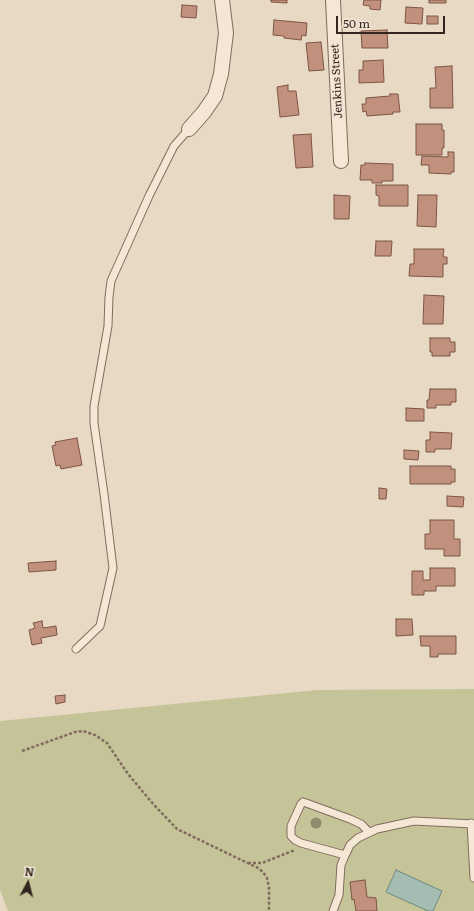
<!DOCTYPE html>
<style>
body{margin:0}
#map{position:relative;width:474px;height:911px;overflow:hidden;background:#e8d9c4;font-family:Literata,serif}
canvas{display:block}
.north{position:absolute;left:8px;top:863px;width:40px;height:40px;-webkit-text-stroke:3px #f1e4d3;paint-order:stroke;rotate:7deg;font-size:11px;font-weight:700;line-height:16px;text-align:center;color:#32261f}
.north::after{content:'';display:block;margin:auto;width:14px;height:18px;background:#32261f;clip-path:polygon(50% 0,100% 100%,50% 72%,0 100%)}
.scale{position:absolute;left:336px;top:16px;width:109px;height:18px;box-sizing:border-box;border:2px solid #32261f;border-top:0;padding-left:5px;font-size:12px;line-height:14px;white-space:nowrap;color:#32261f;-webkit-text-stroke:3px #f1e4d3;paint-order:stroke}
</style>
<div id="map">
<canvas width="474" height="911"></canvas>
<div class="north">N</div>
<div class="scale">50 m</div>
</div>
<script>
const ctx = document.querySelector('canvas').getContext('2d');
ctx.lineJoin = 'round';
function paint(path, color) { ctx.fillStyle = color; ctx.fill(path, 'evenodd'); }
const toPath = rows => new Path2D(rows.map(r => 'M' + r).join(''));
function strokePath(path, color, width, dash) { ctx.strokeStyle = color; ctx.lineWidth = width; ctx.lineCap = dash ? 'butt' : 'round'; ctx.setLineDash(dash || []); ctx.stroke(path); }
function write(font, color, halo, rows, align = 'center') {
  ctx.font = font + ' Literata,serif'; ctx.lineWidth = 3.5; ctx.setLineDash([]); ctx.textBaseline = 'middle'; ctx.strokeStyle = halo; ctx.fillStyle = color; for (const [text, x, y, turn = 0] of rows) {
    ctx.save(); ctx.translate(x, y); ctx.rotate((+turn || 0) * Math.PI / 180); ctx.textAlign = isNaN(turn) ? turn : align; if (halo) ctx.strokeText(text, 0, 0); ctx.fillText(text, 0, 0); ctx.restore();
  }
}
const green = toPath([
 [474,689,474,911,8,911,0,890,0,721,317,690]
]);
const water = toPath([
 [396,870,442,891,433,911,428,911,386,892,396,870]
]);
const building = toPath([
 [271,0,287,0,287,3,271,2,271,0],
 [364,0,381,0,380,10,370,9,370,6,363,5,364,0],
 [429,0,446,0,446,3,429,3,429,0],
 [182,5,197,6,196,18,181,17,182,5],
 [406,7,423,8,422,24,405,23,406,7],
 [427,16,438,16,438,24,427,24,427,16],
 [274,20,307,23,306,36,302,35,301,40,284,38,284,36,273,35,274,20],
 [387,30,388,48,362,48,361,31,387,30],
 [321,42,324,70,309,71,306,43,321,42],
 [383,60,384,82,359,83,359,70,363,70,363,61,383,60],
 [452,66,453,108,430,108,430,88,436,88,435,67,452,66],
 [288,85,288,91,296,91,299,115,280,117,277,87,288,85],
 [390,94,398,94,400,112,393,112,393,114,367,116,366,111,363,112,362,104,366,104,366,98,390,96,390,94],
 [416,124,442,124,442,130,444,130,444,148,442,148,442,155,416,155,416,124],
 [311,134,313,167,296,168,293,135,311,134],
 [448,152,454,152,454,172,451,172,451,174,429,173,429,165,421,165,422,156,448,157,448,152],
 [365,163,393,164,393,181,382,181,382,183,372,183,372,180,360,180,361,165,365,165,365,163],
 [376,185,408,185,408,206,379,206,379,196,376,195,376,185],
 [334,195,350,196,349,219,334,219,334,195],
 [418,195,437,195,436,227,417,226,418,195],
 [376,241,392,241,391,256,375,256,376,241],
 [414,249,444,249,443,257,447,257,447,264,443,264,443,277,409,276,410,264,414,264,414,249],
 [424,295,444,296,443,324,423,324,424,295],
 [430,338,450,338,450,342,455,342,455,352,450,352,450,356,432,356,432,352,430,352,430,338],
 [430,389,456,389,456,402,451,402,451,405,436,405,436,408,427,408,427,400,429,400,430,389],
 [406,408,424,409,424,421,406,421,406,408],
 [430,432,452,433,451,449,435,449,435,452,426,452,426,440,430,440,430,432],
 [77,438,82,465,61,469,60,465,56,466,52,446,56,445,55,442,77,438],
 [404,450,419,451,418,460,404,459,404,450],
 [410,466,451,466,451,469,455,469,455,482,451,482,451,484,410,484,410,466],
 [379,488,387,489,386,499,379,499,379,488],
 [447,496,464,497,463,507,447,506,447,496],
 [430,520,454,520,454,539,460,539,460,556,444,556,444,549,425,549,425,534,430,534,430,520],
 [56,561,56,570,29,572,28,563,56,561],
 [430,568,455,568,455,586,436,586,436,591,424,591,424,595,412,595,412,571,423,571,423,580,430,580,430,568],
 [396,619,412,619,413,635,396,636,396,619],
 [42,621,43,628,56,626,57,635,41,638,42,643,32,645,29,630,35,628,33,623,42,621],
 [420,636,456,636,456,654,438,654,438,657,430,657,430,646,421,646,420,636],
 [65,695,65,702,56,704,55,696,65,695],
 [365,880,367,897,376,898,377,911,356,911,354,899,352,900,350,882,365,880]
]);
const path = toPath([
 [22,751,75,732,83,731,95,735,107,743,128,774,154,805,177,829,258,868,263,872,267,878,269,887,269,911],
 [248,863,262,863,295,850]
]);
const lane = toPath([
 [76,649,100,626,113,568,104,494,94,423,94,406,108,326,109,297,111,281,149,196,174,146,189,129],
 [471,823,474,878],
 [345,855,301,843,295,840,291,836,291,826,301,804,303,802,306,803,350,819,361,824,369,832],
 [333,911,339,895,341,865,344,858,350,845,358,838,377,829,414,821,474,824]
]);
const street = toPath([
 [333,0,341,161],
 [189,129,204,112,215,96,221,74,226,33,222,0]
]);
const trees = [
 [316,823]
];
const streetNames = [
 ["Jenkins Street",337,81,-93]
];
paint(green, '#c5c499');
paint(water, '#a5bcb2');
strokePath(water, '#6e897e', 1);
paint(building, '#c2917e');
strokePath(building, '#7d5445', 1);
strokePath(lane, '#816b5d', 9);
strokePath(street, '#816b5d', 16);
strokePath(path, '#816b5d', 2.5, [3, 2]);
strokePath(lane, '#f4e7d6', 7);
strokePath(street, '#f4e7d6', 14);
ctx.fillStyle = '#908b6e';
for (const [x, y] of trees) { ctx.beginPath(); ctx.arc(x, y, 5.5, 0, 2 * Math.PI); ctx.fill(); }
write('11px', '#32261f', '#f1e4d3', streetNames);
</script>
